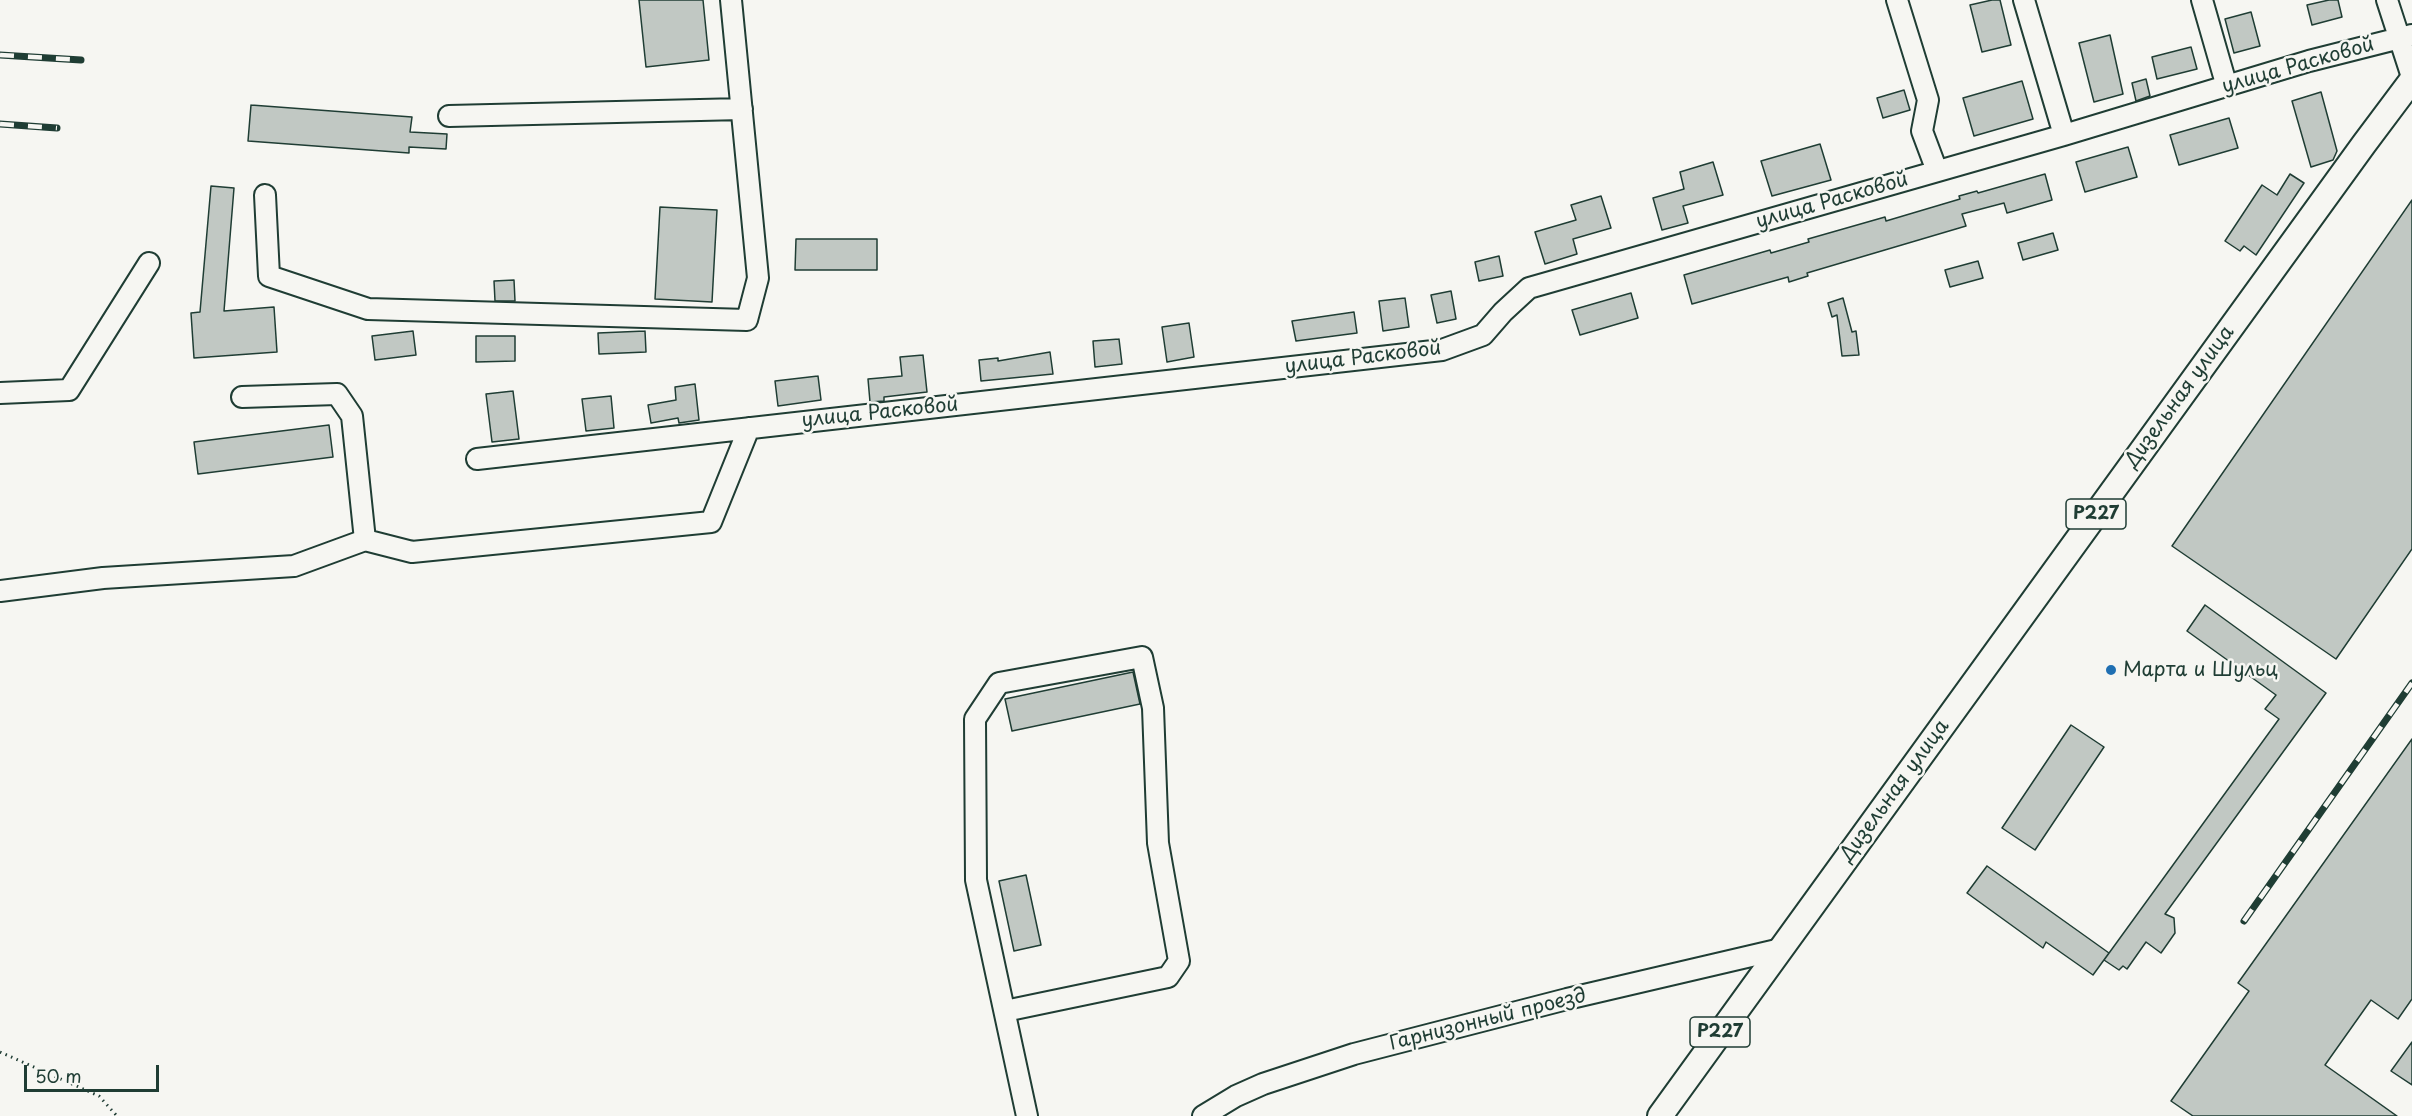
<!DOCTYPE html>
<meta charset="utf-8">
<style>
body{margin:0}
#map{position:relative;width:2412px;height:1116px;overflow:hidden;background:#f6f6f2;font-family:"Playpen Sans",sans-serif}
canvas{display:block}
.scale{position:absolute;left:24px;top:1065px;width:135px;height:27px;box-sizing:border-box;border:3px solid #1f3d34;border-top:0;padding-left:8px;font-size:18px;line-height:21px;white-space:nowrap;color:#1f3d34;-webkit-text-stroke:4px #f6f6f2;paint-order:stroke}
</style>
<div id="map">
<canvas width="2412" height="1116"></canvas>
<div class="scale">50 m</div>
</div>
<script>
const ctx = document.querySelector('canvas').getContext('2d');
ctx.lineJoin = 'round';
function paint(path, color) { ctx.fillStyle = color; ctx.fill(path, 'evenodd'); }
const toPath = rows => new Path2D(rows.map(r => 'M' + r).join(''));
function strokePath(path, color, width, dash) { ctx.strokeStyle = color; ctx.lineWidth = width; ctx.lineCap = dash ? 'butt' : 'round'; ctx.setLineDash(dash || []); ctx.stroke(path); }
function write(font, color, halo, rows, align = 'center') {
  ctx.font = font + ' "Playpen Sans",sans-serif'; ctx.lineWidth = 5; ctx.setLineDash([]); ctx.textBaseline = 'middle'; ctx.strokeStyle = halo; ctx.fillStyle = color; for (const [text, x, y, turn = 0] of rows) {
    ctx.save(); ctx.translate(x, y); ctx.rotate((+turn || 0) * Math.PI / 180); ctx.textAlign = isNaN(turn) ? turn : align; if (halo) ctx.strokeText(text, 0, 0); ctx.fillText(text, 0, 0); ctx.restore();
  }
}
const building = toPath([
 [639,0,703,0,709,60,646,67,639,0],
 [1992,0,2000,0,2011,45,1982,52,1970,5,1992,0],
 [2329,0,2338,0,2342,17,2312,25,2307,5,2329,0],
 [2251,12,2260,46,2234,53,2225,19,2251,12],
 [2110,35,2123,94,2094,102,2079,43,2110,35],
 [2191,47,2197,69,2157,79,2152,57,2191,47],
 [2146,79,2150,96,2136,101,2132,83,2146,79],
 [2022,81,2033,119,1974,136,1963,98,2022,81],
 [1904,90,1910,110,1883,118,1877,98,1904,90],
 [2321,92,2337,151,2333,160,2311,167,2292,101,2321,92],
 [251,105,412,117,410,132,447,134,446,149,409,147,409,153,248,141,251,105],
 [2229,118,2238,148,2179,165,2170,135,2229,118],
 [1820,144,1831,180,1772,196,1761,161,1820,144],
 [2128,147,2137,177,2085,192,2076,162,2128,147],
 [1713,162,1723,195,1683,206,1688,223,1662,230,1653,198,1684,189,1680,172,1713,162],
 [2045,174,2052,200,2007,213,2004,203,1962,214,1966,226,1807,273,1808,276,1789,282,1788,277,1692,304,1684,275,1770,250,1771,253,1809,242,1808,239,1885,217,1886,221,1960,199,1959,196,1977,191,1978,193,2045,174],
 [2290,174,2304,183,2256,255,2244,246,2240,251,2225,241,2262,185,2277,195,2290,174],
 [211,186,234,188,224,311,274,307,277,352,194,358,191,313,200,312,211,186],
 [1601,196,1611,228,1573,239,1577,254,1545,264,1535,232,1576,220,1571,205,1601,196],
 [2412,200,2412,549,2336,659,2172,546,2412,200],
 [660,207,717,210,712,302,655,299,660,207],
 [2053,233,2058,250,2023,260,2018,243,2053,233],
 [796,239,877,239,877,270,795,270,796,239],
 [1499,256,1503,276,1479,281,1475,262,1499,256],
 [1978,261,1983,278,1950,287,1945,270,1978,261],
 [514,280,515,301,495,301,494,281,514,280],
 [1451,291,1456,319,1437,323,1431,295,1451,291],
 [1631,293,1638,318,1580,335,1572,310,1631,293],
 [1405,298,1409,327,1383,331,1379,301,1405,298],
 [1843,298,1852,332,1856,331,1859,355,1842,356,1837,315,1832,317,1828,303,1843,298],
 [1354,312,1357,333,1296,341,1292,321,1354,312],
 [1189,323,1194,357,1167,362,1162,327,1189,323],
 [413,331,416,355,375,360,372,336,413,331],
 [645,331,646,352,599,354,598,333,645,331],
 [476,336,515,336,515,361,476,362,476,336],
 [1119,339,1122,364,1095,367,1093,341,1119,339],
 [1050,352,1053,374,981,381,979,360,998,358,998,361,1050,352],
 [923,355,927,392,884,397,884,401,870,402,868,379,902,376,900,357,923,355],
 [818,376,821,400,778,406,775,381,818,376],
 [695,384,699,420,679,423,678,418,651,423,648,405,676,400,675,387,695,384],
 [513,391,519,439,492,442,486,394,513,391],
 [611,396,614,428,586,431,582,399,611,396],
 [329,425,333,457,198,474,194,442,329,425],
 [2205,605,2326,693,2165,914,2174,918,2175,933,2161,953,2146,942,2127,969,2123,966,2119,970,2104,960,2279,719,2265,709,2276,695,2187,631,2205,605],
 [1133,672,1140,704,1012,731,1005,699,1133,672],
 [2071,725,2104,747,2035,850,2002,828,2071,725],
 [2412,739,2412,999,2398,1019,2371,1000,2325,1065,2397,1116,2193,1116,2171,1101,2249,991,2238,983,2412,739],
 [1987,866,2109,953,2093,975,2046,942,2043,948,1967,893,1987,866],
 [1026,875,1041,945,1014,951,999,881,1026,875],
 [2412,1042,2412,1085,2391,1071,2412,1042]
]);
const path = toPath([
 [0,1052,99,1096,117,1116]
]);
const minor = toPath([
 [1897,0,1928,100,1922,131,1937,171],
 [2024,0,2064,135],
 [2202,0,2227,87],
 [2387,0,2412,77],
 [449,116,742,109],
 [265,195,269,276,368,309,747,320,758,278,731,0],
 [0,393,69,390,149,263],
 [242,397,337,394,352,416,365,540],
 [477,459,1442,350,1483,335,1503,312,1529,288,2064,135,2309,61,2412,35],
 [0,591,103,578,294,566,365,540,412,552,711,522,749,428],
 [1005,1011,1168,977,1179,961,1158,843,1153,708,1142,657,999,683,975,719,976,880,1027,1116],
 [1203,1116,1236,1096,1263,1084,1354,1054,1567,999,1781,949]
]);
const major = toPath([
 [1660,1116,2364,144,2412,80]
]);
const rail = toPath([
 [0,55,81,60],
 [0,124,57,128],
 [2244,921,2412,683]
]);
const markers = [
 [2111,670,6,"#1f6fb2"]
];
const shields = [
 [2096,514,60],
 [1720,1032,60]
];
const shieldNames = [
 ["Р227",2096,514],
 ["Р227",1720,1032]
];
const streetNames = [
 ["улица Расковой",2298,66,-16],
 ["улица Расковой",1832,201,-16],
 ["улица Расковой",1363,358,-7],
 ["Дизельная улица",2180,397,-54],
 ["улица Расковой",880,413,-6],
 ["Дизельная улица",1895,791,-54],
 ["Гарнизонный проезд",1488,1020,-14]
];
const poiNames = [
 ["Марта и Шульц",2123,670]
];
paint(building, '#c1c8c3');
strokePath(building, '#1f3d34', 1.5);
strokePath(minor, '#1f3d34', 24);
strokePath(major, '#1f3d34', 28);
strokePath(path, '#1f3d34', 3, [1.5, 4.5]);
strokePath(minor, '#f6f6f2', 20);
strokePath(major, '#f6f6f2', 24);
strokePath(rail, '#1f3d34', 7);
strokePath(rail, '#f6f6f2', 4.5, [14]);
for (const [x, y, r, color] of markers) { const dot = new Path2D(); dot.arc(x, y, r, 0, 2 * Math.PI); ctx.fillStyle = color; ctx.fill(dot); strokePath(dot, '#f6f6f2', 2); }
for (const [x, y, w] of shields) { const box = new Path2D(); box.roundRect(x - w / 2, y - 15, w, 30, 4.5); ctx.fillStyle = '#f6f6f2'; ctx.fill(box); strokePath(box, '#1f3d34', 1.5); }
write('bold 18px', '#1f3d34', null, shieldNames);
write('20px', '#1f3d34', '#f6f6f2', streetNames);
write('20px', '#1f3d34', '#f6f6f2', poiNames, 'left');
</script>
